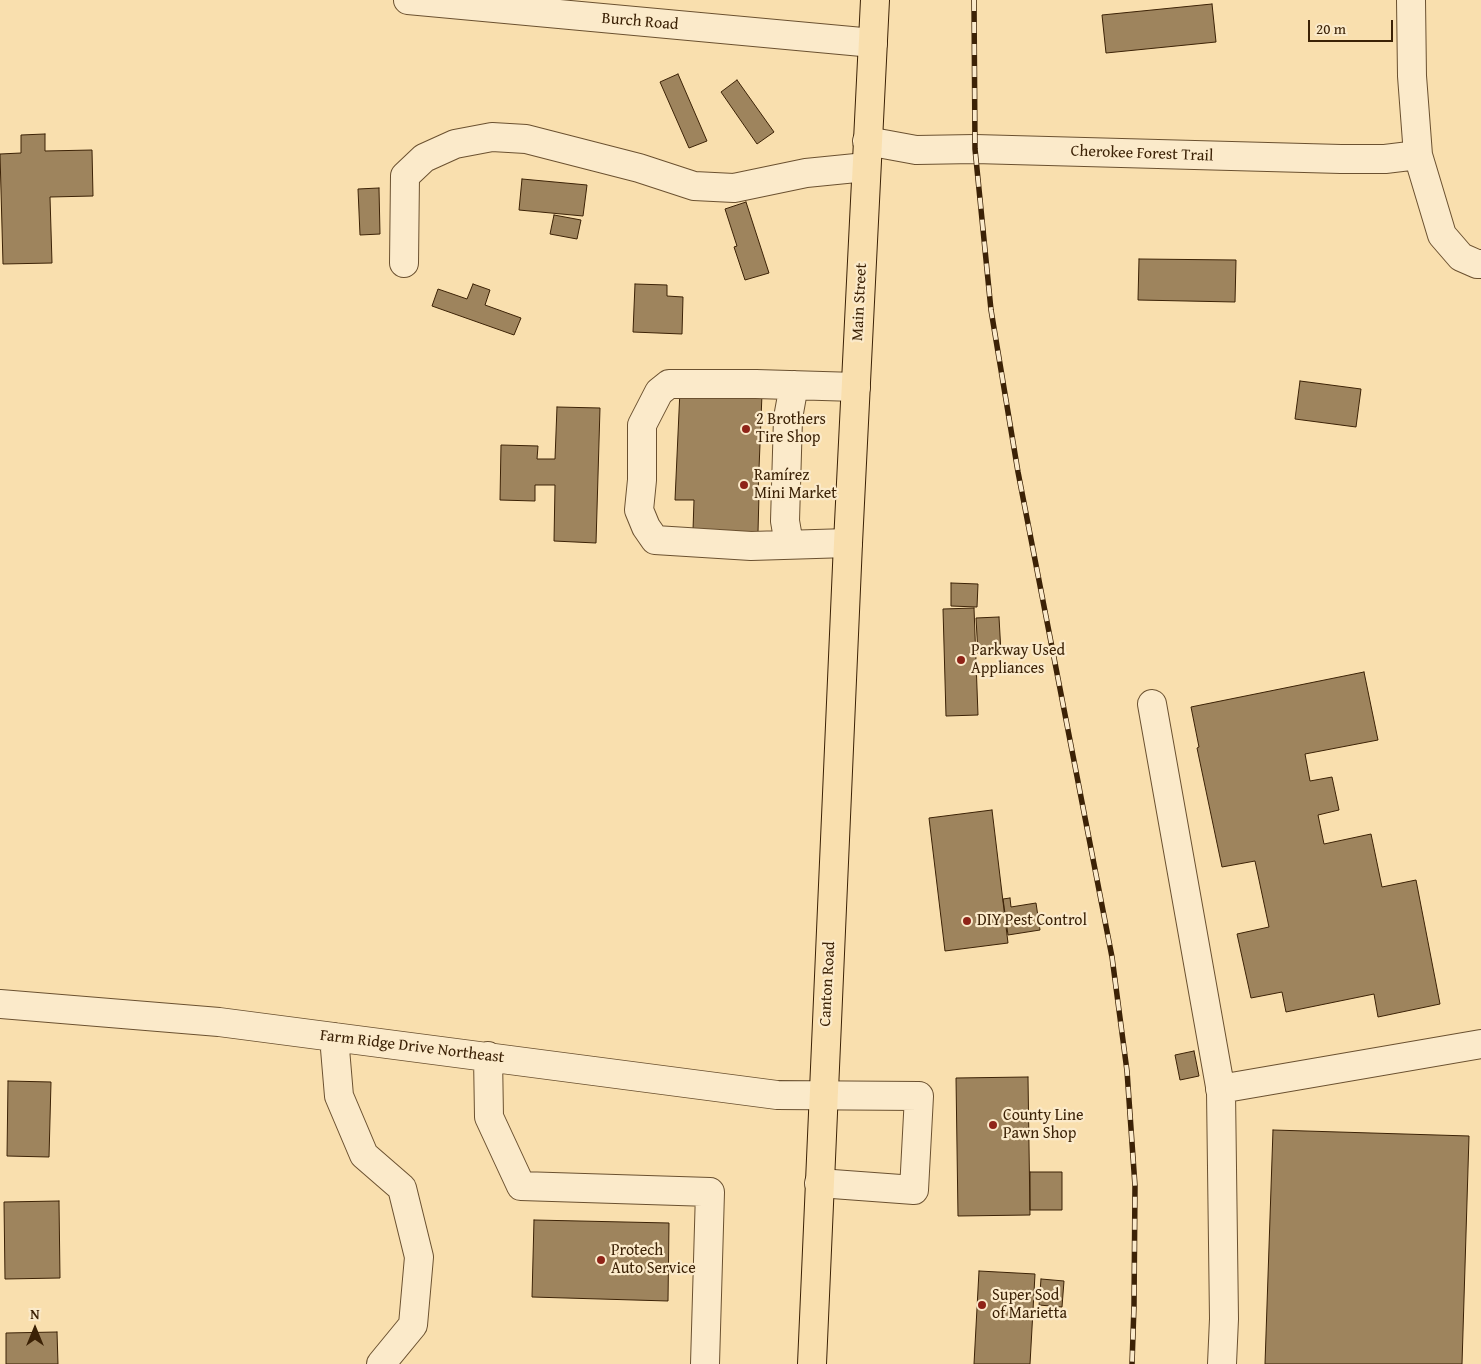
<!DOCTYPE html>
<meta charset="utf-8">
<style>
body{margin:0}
#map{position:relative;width:1481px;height:1364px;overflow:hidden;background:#f9dfae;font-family:"Gentium Book Plus",serif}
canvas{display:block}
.north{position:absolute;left:10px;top:1304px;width:50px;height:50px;-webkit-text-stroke:4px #fbeaca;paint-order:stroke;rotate:0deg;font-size:14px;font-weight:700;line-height:20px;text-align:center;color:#3c2206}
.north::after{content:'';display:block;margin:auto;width:18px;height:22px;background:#3c2206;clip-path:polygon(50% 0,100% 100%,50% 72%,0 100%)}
.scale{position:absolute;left:1308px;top:20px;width:85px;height:22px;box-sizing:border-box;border:2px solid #3c2206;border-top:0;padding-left:6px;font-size:15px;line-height:18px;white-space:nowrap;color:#3c2206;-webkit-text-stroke:4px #fbeaca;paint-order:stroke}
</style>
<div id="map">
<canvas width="1481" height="1364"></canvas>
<div class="north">N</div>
<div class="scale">20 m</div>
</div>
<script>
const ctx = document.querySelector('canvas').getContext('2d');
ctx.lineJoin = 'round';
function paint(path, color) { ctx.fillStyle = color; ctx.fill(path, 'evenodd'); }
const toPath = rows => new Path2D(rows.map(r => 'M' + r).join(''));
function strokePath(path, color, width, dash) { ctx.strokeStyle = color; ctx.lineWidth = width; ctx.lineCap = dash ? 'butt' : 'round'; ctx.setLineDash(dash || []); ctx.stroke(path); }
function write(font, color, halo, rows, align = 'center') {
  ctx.font = font + ' "Gentium Book Plus",serif'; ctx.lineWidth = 4.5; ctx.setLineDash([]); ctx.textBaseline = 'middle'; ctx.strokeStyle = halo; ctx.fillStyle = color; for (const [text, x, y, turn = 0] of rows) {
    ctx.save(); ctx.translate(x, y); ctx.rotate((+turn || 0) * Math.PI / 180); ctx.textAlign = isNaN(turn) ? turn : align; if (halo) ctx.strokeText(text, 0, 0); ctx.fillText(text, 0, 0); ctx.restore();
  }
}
const building = toPath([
 [1212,4,1216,42,1106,53,1102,15,1212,4],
 [678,74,707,141,689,148,660,82,678,74],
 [737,80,774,132,757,144,721,92,737,80],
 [45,134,45,151,92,150,93,196,50,197,52,263,3,264,0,154,21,153,21,135,45,134],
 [522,179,587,185,583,216,519,210,522,179],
 [379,188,380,234,360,235,358,189,379,188],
 [746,202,769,273,745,280,734,247,737,246,725,209,746,202],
 [554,215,581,220,577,239,550,234,554,215],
 [1139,259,1236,260,1235,302,1138,300,1139,259],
 [473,284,490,290,485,305,521,318,514,335,432,306,438,289,467,299,473,284],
 [635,284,667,285,667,296,683,297,682,334,633,332,635,284],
 [1300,381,1361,389,1356,427,1295,419,1300,381],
 [680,390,762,394,758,494,759,494,758,532,693,530,694,500,675,500,680,390],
 [557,407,600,408,596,543,554,541,555,485,535,485,535,501,500,500,501,445,538,446,537,459,555,459,557,407],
 [951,583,978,584,977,607,951,606,951,583],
 [974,608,978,715,946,716,943,609,974,608],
 [999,617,1001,653,978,654,976,618,999,617],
 [1364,672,1378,740,1305,754,1310,781,1332,777,1339,810,1318,815,1324,844,1371,834,1382,887,1416,880,1440,1004,1378,1017,1374,994,1286,1012,1282,992,1251,998,1237,934,1269,927,1255,861,1222,867,1197,748,1199,747,1191,707,1364,672],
 [992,810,1008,943,945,951,929,818,992,810],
 [1010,898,1011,907,1036,903,1040,930,1008,935,1003,899,1010,898],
 [1194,1051,1199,1076,1180,1080,1175,1055,1194,1051],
 [1028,1077,1030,1215,958,1216,956,1078,1028,1077],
 [8,1081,51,1082,49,1157,7,1156,8,1081],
 [1273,1130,1469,1136,1462,1364,1265,1364,1273,1130],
 [1030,1172,1062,1172,1062,1210,1030,1210,1030,1172],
 [59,1201,60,1278,5,1279,4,1202,59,1201],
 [534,1220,669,1223,668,1301,532,1297,534,1220],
 [979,1271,1035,1274,1030,1364,974,1364,979,1271],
 [1041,1279,1064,1281,1062,1307,1039,1305,1041,1279],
 [57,1332,58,1364,6,1364,6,1333,57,1332]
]);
const minor = toPath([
 [408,0,873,43],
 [1411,0,1412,76,1418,155,1442,235,1461,257,1477,264,1481,264],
 [867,141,916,150,975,149,1341,159,1385,159,1418,155],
 [404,263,405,176,424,158,455,144,492,137,526,139,639,168,694,186,734,188,806,173,866,167],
 [848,543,751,546,655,540,646,527,639,510,642,480,642,425,659,392,669,384,756,384,856,387],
 [789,544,785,521,788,418,794,385],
 [1152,704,1221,1092,1224,1319,1222,1364],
 [0,1004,219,1022,777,1095,919,1096,914,1190,819,1183],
 [334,1037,339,1096,364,1155,402,1188,419,1257,413,1325,381,1364],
 [488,1056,489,1117,521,1186,710,1192,705,1364],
 [1220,1089,1481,1044]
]);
const major = toPath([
 [812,1364,848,543,875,0]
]);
const rail = toPath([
 [974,0,975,149,991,310,1018,472,1112,957,1127,1071,1135,1186,1134,1306,1132,1364]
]);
const markers = [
 [746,429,5,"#8f2418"],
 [744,485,5,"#8f2418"],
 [961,660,5,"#8f2418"],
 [967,921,5,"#8f2418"],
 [993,1125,5,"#8f2418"],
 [601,1260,5,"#8f2418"],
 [982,1305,5,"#8f2418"]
];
const streetNames = [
 ["Burch Road",640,22,5],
 ["Cherokee Forest Trail",1142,154,2],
 ["Main Street",860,302,-87],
 ["Canton Road",828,984,-87],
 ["Farm Ridge Drive Northeast",412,1047,7]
];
const poiNames = [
 ["2 Brothers",756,420],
 ["Tire Shop",756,438],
 ["Ramírez",754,476],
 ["Mini Market",754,494],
 ["Parkway Used",971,651],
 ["Appliances",971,669],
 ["DIY Pest Control",977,921],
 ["County Line",1003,1116],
 ["Pawn Shop",1003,1134],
 ["Protech",611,1251],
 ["Auto Service",611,1269],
 ["Super Sod",992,1296],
 ["of Marietta",992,1314]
];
paint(building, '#9e845d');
strokePath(building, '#3c2206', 1);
strokePath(minor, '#6b5130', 30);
strokePath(major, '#3c2206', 30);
strokePath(minor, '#fbeaca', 28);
strokePath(major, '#f9dfae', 28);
strokePath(rail, '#3c2206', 5.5);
strokePath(rail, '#fbeaca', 4, [11]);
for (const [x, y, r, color] of markers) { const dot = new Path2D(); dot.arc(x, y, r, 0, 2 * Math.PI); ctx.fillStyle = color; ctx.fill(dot); strokePath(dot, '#fbeaca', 2); }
write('16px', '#3c2206', '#fbeaca', streetNames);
write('16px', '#3c2206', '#fbeaca', poiNames, 'left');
</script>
